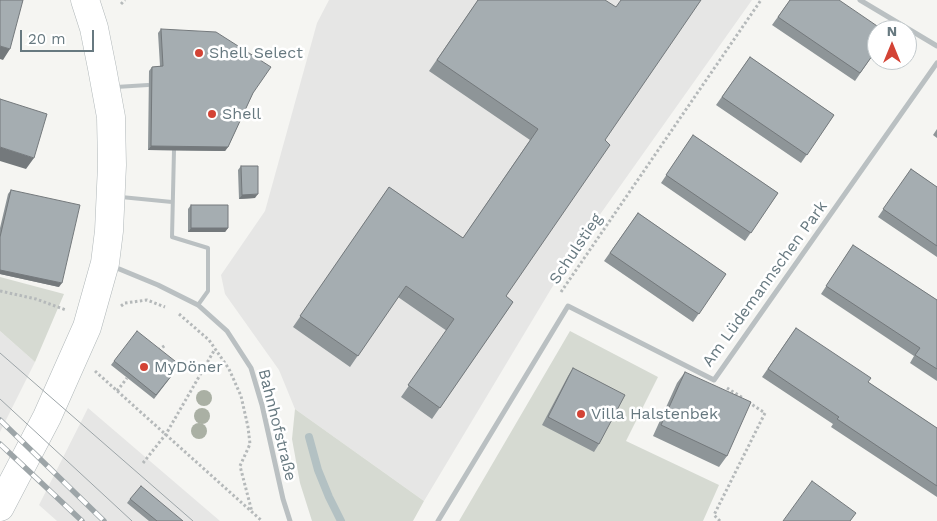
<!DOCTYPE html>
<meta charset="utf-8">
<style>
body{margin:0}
#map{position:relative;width:937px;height:521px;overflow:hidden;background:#f5f5f2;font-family:"Work Sans",sans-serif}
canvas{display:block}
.north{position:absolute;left:867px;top:20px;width:50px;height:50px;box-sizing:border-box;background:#fff;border:1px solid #c2c9cc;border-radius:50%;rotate:0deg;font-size:14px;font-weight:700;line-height:20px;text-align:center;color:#677980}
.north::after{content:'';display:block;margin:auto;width:18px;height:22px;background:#d34335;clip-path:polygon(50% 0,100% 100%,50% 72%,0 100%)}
.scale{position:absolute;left:20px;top:30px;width:74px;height:22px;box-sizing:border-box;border:2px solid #677980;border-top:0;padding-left:6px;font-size:15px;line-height:18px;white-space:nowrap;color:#677980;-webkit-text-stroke:4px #fff;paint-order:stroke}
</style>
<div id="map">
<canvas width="937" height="521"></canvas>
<div class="north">N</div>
<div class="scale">20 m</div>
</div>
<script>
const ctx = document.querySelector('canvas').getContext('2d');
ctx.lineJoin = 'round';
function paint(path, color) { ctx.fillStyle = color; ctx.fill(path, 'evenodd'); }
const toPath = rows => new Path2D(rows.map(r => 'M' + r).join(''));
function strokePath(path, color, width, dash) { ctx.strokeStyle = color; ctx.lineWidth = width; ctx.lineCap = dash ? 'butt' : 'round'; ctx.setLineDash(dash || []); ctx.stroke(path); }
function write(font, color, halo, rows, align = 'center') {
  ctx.font = font + ' "Work Sans",sans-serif'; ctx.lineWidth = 5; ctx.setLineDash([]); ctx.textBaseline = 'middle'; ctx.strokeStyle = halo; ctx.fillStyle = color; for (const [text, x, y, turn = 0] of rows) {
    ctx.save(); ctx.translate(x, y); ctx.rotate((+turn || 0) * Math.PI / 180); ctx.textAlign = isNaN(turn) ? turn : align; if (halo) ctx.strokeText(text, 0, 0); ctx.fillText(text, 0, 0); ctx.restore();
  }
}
const built = toPath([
 [329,0,752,0,572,254,424,501,295,409,279,370,225,294,221,275,265,211,317,23],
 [0,331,35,362,0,432],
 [88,408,220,521,57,521,39,505]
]);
const green = toPath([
 [0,277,64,294,35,362,0,331],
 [570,331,658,377,626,441,719,485,703,521,459,521],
 [295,409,424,501,413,521,312,521,300,483,292,439]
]);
const stream = toPath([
 [309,437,318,470,329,497,341,521]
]);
const path = toPath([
 [121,4,125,0],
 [0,291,36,299,66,310],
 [561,292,761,0],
 [121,306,125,303,147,300,165,307],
 [179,314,209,340,229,369,241,396,248,427,250,444,240,466,252,512],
 [158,350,166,345],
 [95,371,262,521],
 [727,388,743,398],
 [117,391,127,378],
 [143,463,166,434,215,349],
 [720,521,714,515,765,413,748,402]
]);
const lane = toPath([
 [116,87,148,85],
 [174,150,172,237,208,248,208,291,198,305],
 [121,197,172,202]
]);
const street = toPath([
 [860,0,937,46],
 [112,266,158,285,198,305,227,331,251,368,262,405,283,499,290,521],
 [438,521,568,306,714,380,937,63]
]);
const secondary = toPath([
 [0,507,47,417,87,327,105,263,109,231,112,165,111,117,102,68,94,28,85,0]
]);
const tram = toPath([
 [0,353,193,521],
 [0,399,132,521]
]);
const rail = toPath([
 [0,420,104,521],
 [0,444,82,521]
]);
const trees = [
 [204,398],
 [202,416],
 [199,431]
];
const wall = toPath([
 [478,0,605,140,506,296,513,302,432,419,401,397,447,331,398,297,350,367,293,327,389,187,463,238,530,140,429,71],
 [790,0,877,49,855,81,772,25],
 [161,29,253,93,228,147,225,151,148,150,149,71,152,67,160,66,158,33],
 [750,57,834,115,801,163,716,105],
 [937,129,937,138,933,135],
 [693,135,778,193,745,241,661,183],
 [241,166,255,198,239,199,238,170],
 [911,169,937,187,937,257,878,217],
 [11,190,59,287,0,274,0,228,8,194],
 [191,205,228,228,225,232,188,232,188,209],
 [638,213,726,274,693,322,604,261],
 [853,245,937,300,937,381,910,363,914,356,821,294],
 [796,328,868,382,937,428,937,497,831,427,833,424,762,377],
 [114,361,180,365,154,399,111,365],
 [573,368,599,444,594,452,542,425,568,376],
 [685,372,727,456,719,467,653,436,677,383],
 [130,499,183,521,149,521,127,503]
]);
const shadedWall = toPath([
 [0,46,10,49,3,60,0,59],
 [151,146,228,147,225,151,148,150],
 [0,147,34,158,26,169,0,161],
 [258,194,255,198,239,199,242,195],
 [191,228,228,228,225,232,188,232],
 [0,270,62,283,59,287,0,274]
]);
const building = toPath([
 [0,0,23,0,10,49,0,46,0,0],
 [478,0,605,0,616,7,621,0,701,0,605,140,610,145,506,296,513,302,440,408,408,385,454,319,406,286,358,356,300,316,389,187,463,238,538,129,437,60,478,0],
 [790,0,839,0,883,30,877,30,877,49,860,73,778,17,790,0],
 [161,29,216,32,271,67,253,93,228,147,151,146,152,67,163,66,161,29],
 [750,57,834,115,807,155,722,97,750,57],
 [0,99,47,114,34,158,0,147,0,99],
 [693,135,778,193,751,233,666,175,693,135],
 [241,166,258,166,258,194,242,195,241,166],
 [911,169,937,187,937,246,883,209,911,169],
 [11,190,80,205,62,283,0,270,0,237,11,190],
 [191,205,228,205,228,228,191,228,191,205],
 [638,213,726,274,699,314,610,253,638,213],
 [853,245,937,300,937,369,915,355,920,348,826,286,853,245],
 [796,328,871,378,868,382,937,428,937,486,837,419,839,417,768,369,796,328],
 [137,331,180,365,156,395,114,361,137,331],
 [573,368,625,395,599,444,548,417,573,368],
 [685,372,751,402,727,456,661,425,685,372],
 [812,481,856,513,850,521,783,521,812,481],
 [141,486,183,521,157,521,130,499,141,486]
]);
const markers = [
 [199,53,5,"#d34335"],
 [212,114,5,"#d34335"],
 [144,367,5,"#d34335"],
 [581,414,5,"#d34335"]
];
const poiNames = [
 ["Shell Select",209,53],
 ["Shell",222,114],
 ["MyDöner",154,367],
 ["Villa Halstenbek",591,414]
];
const streetNames = [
 ["Schulstieg",576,249,-56],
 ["Am Lüdemannschen Park",765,284,-54],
 ["Bahnhofstraße",277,425,76]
];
paint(built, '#e6e6e5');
paint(green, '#d6dad2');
strokePath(stream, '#b3c1c3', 8);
strokePath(secondary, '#afb6b8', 29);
strokePath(path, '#b5b9ba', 3, [2.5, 2.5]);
strokePath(lane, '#bac0c2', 4);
strokePath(street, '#bac0c2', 5);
strokePath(secondary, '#fff', 28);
strokePath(tram, '#9da5a8', 1);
strokePath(rail, '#9da5a8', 5.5);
strokePath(rail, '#fff', 4, [11]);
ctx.fillStyle = '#aab0a4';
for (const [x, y] of trees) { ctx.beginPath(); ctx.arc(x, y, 8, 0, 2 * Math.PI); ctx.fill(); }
paint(wall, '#8e9598');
paint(shadedWall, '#74797c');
paint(building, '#a5adb1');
strokePath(building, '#74797c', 1);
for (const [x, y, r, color] of markers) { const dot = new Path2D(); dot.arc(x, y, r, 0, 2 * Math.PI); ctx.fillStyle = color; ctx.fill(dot); strokePath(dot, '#fff', 2); }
write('16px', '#677980', '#fff', poiNames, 'left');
write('16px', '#677980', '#fff', streetNames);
</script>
